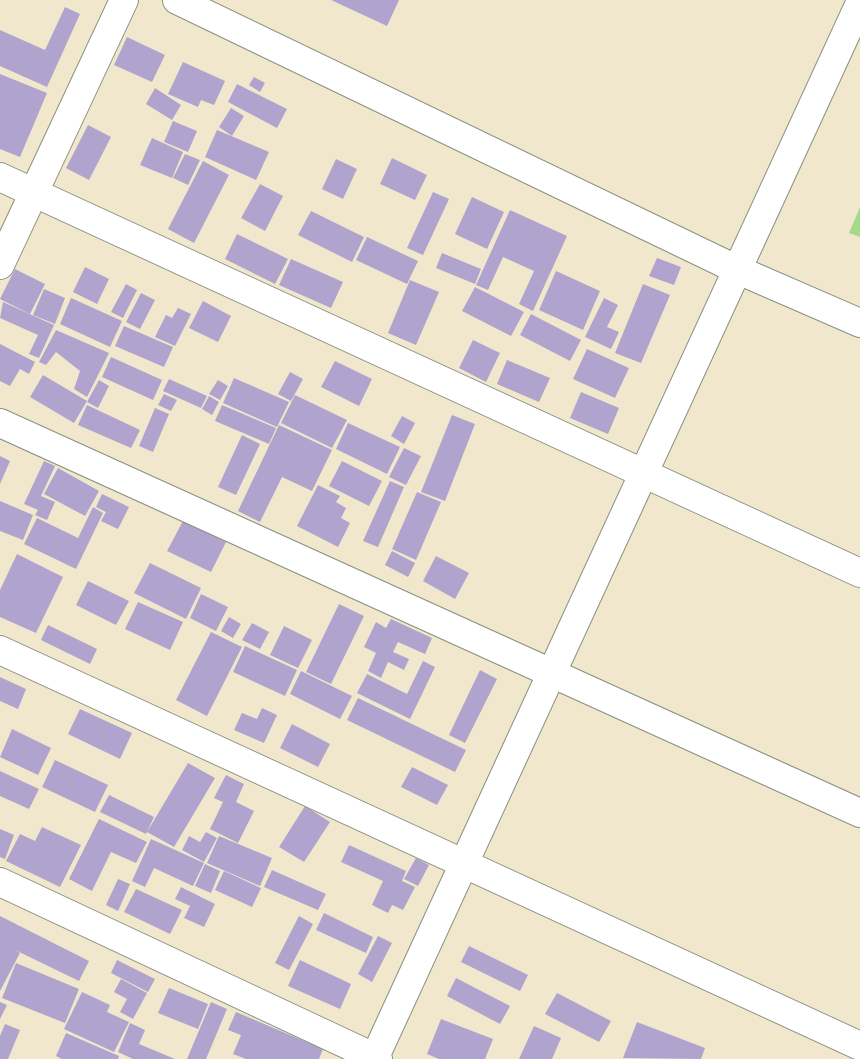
<!DOCTYPE html>
<style>
body{margin:0}
canvas{display:block;background:#f1e7cc}
</style>
<canvas width="860" height="1059"></canvas>
<script>
const ctx = document.querySelector('canvas').getContext('2d');
ctx.lineJoin = 'round';
function paint(path, color) { ctx.fillStyle = color; ctx.fill(path, 'evenodd'); }
const toPath = rows => new Path2D(rows.map(r => 'M' + r).join(''));
function strokePath(path, color, width, dash) { ctx.strokeStyle = color; ctx.lineWidth = width; ctx.lineCap = dash ? 'butt' : 'round'; ctx.setLineDash(dash || []); ctx.stroke(path); }
const green = toPath([
 [860,207,860,237,849,233]
]);
const building = toPath([
 [331,0,399,0,387,26],
 [65,7,80,14,47,87,0,66,0,30,45,50],
 [127,37,165,55,152,82,114,65],
 [183,62,225,81,214,105,201,100,198,107,168,94],
 [0,74,47,93,20,157,0,149],
 [254,77,265,83,260,92,249,85],
 [237,84,287,109,277,128,228,102],
 [155,88,181,105,172,120,146,104],
 [231,108,244,116,232,136,219,127],
 [173,121,197,131,188,152,164,142],
 [88,125,111,137,89,180,66,168],
 [217,130,269,152,256,180,205,157],
 [152,138,183,152,172,178,140,165],
 [185,154,200,160,188,185,173,178],
 [392,158,427,175,415,200,380,184],
 [336,159,357,169,343,199,322,189],
 [203,161,229,175,194,243,168,229],
 [260,184,283,196,265,231,241,218],
 [433,192,449,199,423,255,407,248],
 [472,197,504,212,487,249,455,234],
 [510,210,567,236,533,311,519,304,534,271,503,257,488,290,476,285],
 [311,211,364,237,352,262,298,235],
 [237,234,288,259,275,284,225,259],
 [367,237,418,261,407,284,356,260],
 [442,253,481,269,475,284,436,268],
 [657,258,681,267,674,285,649,276],
 [291,259,343,282,331,308,279,285],
 [85,267,109,279,97,304,73,292],
 [15,269,45,284,30,314,0,299],
 [556,271,600,291,583,330,539,310],
 [410,280,439,292,416,345,388,333],
 [126,284,137,290,123,318,111,312],
 [643,284,670,295,641,363,615,353],
 [475,287,524,312,511,336,462,311],
 [44,289,65,298,55,324,33,315],
 [141,293,155,300,140,329,126,322],
 [71,298,122,321,110,347,60,324],
 [604,298,618,305,607,327,619,332,611,349,585,337],
 [203,301,231,316,218,342,189,328],
 [3,302,54,325,39,358,29,354,38,335,0,318],
 [178,308,191,314,175,346,155,337,166,315,172,318],
 [531,314,581,340,570,361,520,335],
 [124,326,173,347,164,367,115,346],
 [56,330,109,353,87,397,74,389,80,371,56,352,46,365,39,362],
 [473,340,500,353,486,382,459,368],
 [0,344,35,362,29,374,20,369,10,386,0,381],
 [587,349,629,368,615,398,573,379],
 [111,357,162,380,153,400,102,377],
 [507,360,550,378,539,402,497,384],
 [335,361,372,379,359,406,321,387],
 [290,372,303,379,291,401,278,394],
 [43,375,87,401,74,423,30,397],
 [234,378,289,402,277,427,223,403],
 [169,379,207,396,201,408,163,391],
 [99,380,109,386,98,408,87,402],
 [218,380,228,386,220,400,209,394],
 [581,392,619,408,608,434,570,418],
 [164,394,177,400,171,411,158,405],
 [295,395,347,420,332,448,281,423],
 [209,396,219,402,212,415,202,409],
 [87,405,140,430,131,448,78,425],
 [222,405,276,428,269,444,215,421],
 [155,408,169,414,153,452,139,446],
 [452,415,475,424,445,501,421,492],
 [402,416,415,423,404,444,391,436],
 [348,423,400,447,387,474,336,449],
 [279,425,332,450,312,491,282,477,260,522,238,511],
 [242,435,260,444,236,495,218,487],
 [404,448,421,456,406,485,389,477],
 [0,456,10,461,0,484],
 [44,461,55,466,41,496,55,502,47,520,35,515,38,510,24,504],
 [342,461,382,481,369,506,329,486],
 [58,468,99,491,85,516,44,494],
 [390,481,404,487,378,547,363,541],
 [318,485,340,496,336,502,346,508,341,518,350,523,338,547,297,526],
 [417,492,441,502,416,560,392,549],
 [102,494,129,507,118,529,101,521,106,512,96,507],
 [0,501,33,515,23,540,0,531],
 [93,507,103,513,76,569,24,544,37,518,78,538],
 [183,521,226,542,211,572,167,551],
 [392,551,415,563,408,577,385,565],
 [17,554,63,577,36,633,0,617,0,590],
 [436,556,469,573,455,599,423,581],
 [150,563,201,588,186,619,134,593],
 [88,581,129,601,116,625,76,605],
 [201,594,228,607,216,631,190,618],
 [138,602,183,622,170,650,125,629],
 [339,604,364,616,331,684,306,672],
 [229,617,241,624,233,638,221,631],
 [391,619,432,638,425,654,398,642,393,652,409,659,404,670,388,662,381,678,368,671,376,653,364,647,376,622,386,628],
 [252,623,269,632,260,649,242,640],
 [48,625,97,649,90,664,41,640],
 [284,626,312,640,298,668,270,655],
 [211,632,242,647,207,716,176,700],
 [245,646,297,670,285,696,233,672],
 [423,661,435,667,410,719,357,693,367,674,407,694],
 [480,670,497,679,465,743,449,735],
 [301,671,352,696,340,719,290,694],
 [0,677,26,689,18,709,0,701],
 [358,698,466,750,455,772,347,720],
 [262,708,277,715,264,743,234,730,242,713,257,719],
 [80,709,132,733,120,759,68,734],
 [292,724,330,744,318,767,280,748],
 [12,729,51,748,38,775,0,757],
 [55,760,108,785,95,812,42,787],
 [188,763,215,778,174,847,147,832],
 [412,767,448,785,437,805,401,787],
 [0,771,39,789,29,809,0,796],
 [226,775,244,784,236,802,254,811,238,843,210,829,223,802,214,798],
 [109,795,154,817,146,834,100,812],
 [305,806,330,822,304,862,279,847],
 [99,819,147,842,136,863,111,852,92,891,69,879],
 [42,827,81,845,60,887,6,861,20,834,35,841],
 [0,829,14,835,5,859,0,857],
 [206,832,217,838,204,862,182,850,189,836,200,842],
 [219,836,272,858,260,886,207,863],
 [151,839,204,863,193,886,154,868,145,887,132,881],
 [349,845,406,871,402,881,415,887,403,910,392,905,388,913,372,905,383,881,341,862],
 [416,858,429,865,418,886,404,879],
 [205,864,220,871,211,893,195,886],
 [272,870,326,894,318,910,264,887],
 [224,871,261,888,252,907,215,890],
 [118,879,130,884,118,911,106,905],
 [181,887,215,904,204,927,184,918,190,906,175,899],
 [136,889,182,910,170,934,124,912],
 [324,913,373,937,366,953,316,930],
 [0,916,89,961,79,981,15,950,20,953,0,991],
 [299,916,313,924,289,970,275,963],
 [378,936,392,943,372,982,358,974],
 [469,946,528,975,520,991,461,962],
 [117,960,155,979,148,992,111,973],
 [300,960,351,984,340,1009,288,986],
 [16,963,79,989,65,1023,2,998],
 [456,978,510,1006,500,1024,447,996],
 [121,979,147,993,133,1019,120,1012,127,999,114,992],
 [169,988,208,1004,198,1029,158,1013],
 [82,992,110,1005,107,1012,129,1022,114,1052,64,1029],
 [557,993,611,1021,599,1042,545,1014],
 [0,1002,7,1005,0,1019],
 [211,1002,227,1009,206,1059,187,1059],
 [236,1012,323,1049,319,1059,246,1059,233,1054,241,1035,228,1030],
 [441,1019,493,1039,485,1059,439,1059,427,1054],
 [637,1022,705,1048,701,1059,623,1058],
 [130,1023,145,1030,139,1044,175,1059,133,1059,118,1052],
 [5,1024,20,1030,8,1059,0,1059,0,1036],
 [534,1026,561,1038,552,1059,519,1059],
 [66,1033,119,1056,118,1059,62,1059,56,1056]
]);
const minor = toPath([
 [177,0,738,270,860,323],
 [0,177,860,573],
 [0,265,124,0],
 [0,423,860,813],
 [0,650,860,1046],
 [0,882,378,1059],
 [374,1059,860,3]
]);
paint(green, '#a5da8a');
paint(building, '#b0a4ce');
strokePath(minor, '#889280', 30);
strokePath(minor, '#fff', 28);
</script>
